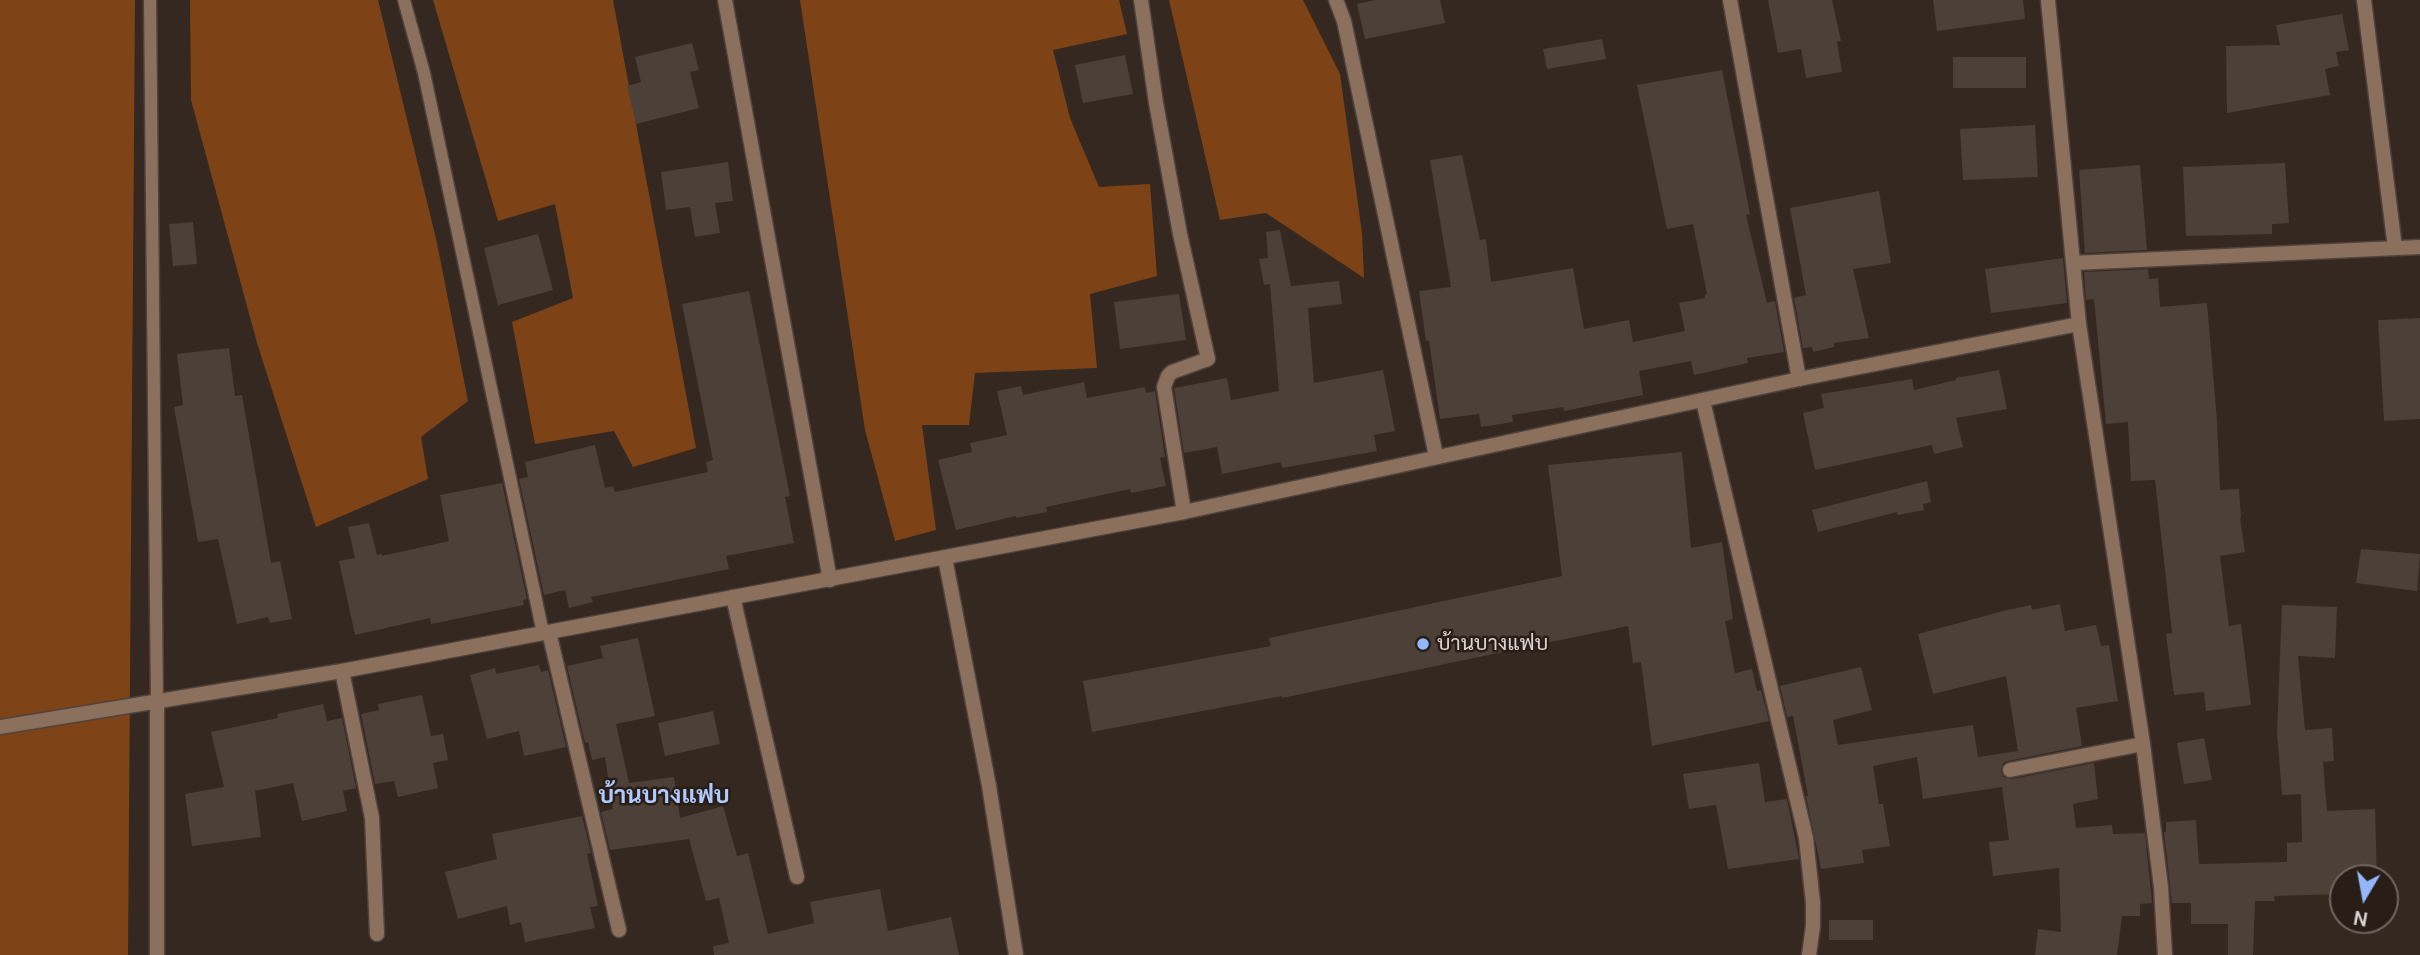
<!DOCTYPE html>
<meta charset="utf-8">
<style>
body{margin:0}
#map{position:relative;width:2420px;height:955px;overflow:hidden;background:#342820;font-family:"DM Sans",sans-serif}
canvas{display:block}
.north{position:absolute;left:2329px;top:864px;width:70px;height:70px;box-sizing:border-box;background:#291e17;border:2px solid #706661;border-radius:50%;rotate:190deg;font-size:19px;font-weight:700;line-height:28px;text-align:center;color:#dbd3cf}
.north::after{content:'';display:block;margin:auto;width:24px;height:32px;background:#93b7fd;clip-path:polygon(50% 0,100% 100%,50% 72%,0 100%)}
</style>
<div id="map">
<canvas width="2420" height="955"></canvas>
<div class="north">N</div>
</div>
<script>
const ctx = document.querySelector('canvas').getContext('2d');
ctx.lineJoin = 'round';
function paint(path, color) { ctx.fillStyle = color; ctx.fill(path, 'evenodd'); }
const toPath = rows => new Path2D(rows.map(r => 'M' + r).join(''));
function strokePath(path, color, width, dash) { ctx.strokeStyle = color; ctx.lineWidth = width; ctx.lineCap = dash ? 'butt' : 'round'; ctx.setLineDash(dash || []); ctx.stroke(path); }
function write(font, color, halo, rows, align = 'center') {
  ctx.font = font + ' "DM Sans",Sarabun,sans-serif'; ctx.lineWidth = 5; ctx.setLineDash([]); ctx.textBaseline = 'middle'; ctx.strokeStyle = halo; ctx.fillStyle = color; for (const [text, x, y, turn = 0] of rows) {
    ctx.save(); ctx.translate(x, y); ctx.rotate((+turn || 0) * Math.PI / 180); ctx.textAlign = isNaN(turn) ? turn : align; if (halo) ctx.strokeText(text, 0, 0); ctx.fillText(text, 0, 0); ctx.restore();
  }
}
const forest = toPath([
 [190,0,378,0,437,243,468,401,421,437,428,479,316,527,257,343,191,100],
 [433,0,613,0,696,448,633,467,614,431,535,444,512,322,573,298,555,204,498,221],
 [800,0,1119,0,1127,34,1053,50,1070,118,1099,187,1150,184,1157,276,1090,294,1097,368,975,373,969,425,922,425,936,530,895,541,865,430],
 [1169,0,1303,0,1340,74,1362,233,1364,278,1266,213,1220,220]
]);
const water = toPath([
 [0,0,135,0,128,955,0,955]
]);
const building = toPath([
 [1375,0,1440,0,1445,23,1365,39,1357,4],
 [1768,0,1832,0,1841,41,1837,42,1842,72,1806,78,1801,49,1778,53],
 [1933,0,2023,0,2025,19,1937,31],
 [2342,14,2349,50,2336,52,2339,66,2325,69,2330,95,2227,113,2226,46,2280,45,2276,25],
 [1602,39,1606,59,1547,69,1543,49],
 [692,43,699,70,690,72,699,108,636,124,627,86,641,82,635,57],
 [1125,55,1133,94,1083,103,1075,65],
 [1953,57,2026,57,2026,88,1953,88],
 [1722,70,1750,214,1746,215,1767,303,1775,301,1784,352,1747,358,1748,363,1694,375,1691,361,1639,371,1643,395,1564,411,1563,407,1512,415,1513,422,1481,427,1479,414,1440,419,1429,340,1426,341,1419,291,1451,287,1430,160,1462,155,1480,240,1486,239,1491,282,1573,268,1584,329,1629,320,1633,342,1685,331,1679,303,1705,298,1705,295,1707,294,1693,224,1667,229,1637,85],
 [2035,125,2038,177,1963,180,1960,129],
 [728,162,733,201,715,203,720,233,695,237,690,207,666,210,661,172],
 [2285,163,2289,223,2272,224,2272,234,2186,236,2183,167],
 [2140,165,2147,250,2085,253,2079,170],
 [1879,191,1891,263,1853,269,1869,338,1834,343,1834,347,1813,352,1812,347,1803,348,1794,298,1806,295,1790,208],
 [193,222,197,264,173,266,169,224],
 [1280,230,1291,286,1339,281,1342,304,1308,308,1314,383,1383,370,1395,431,1374,435,1377,451,1282,468,1281,462,1222,474,1217,447,1184,453,1174,388,1227,378,1231,400,1279,391,1270,284,1264,285,1259,259,1268,258,1266,232],
 [538,234,553,290,498,305,484,248],
 [2063,258,2067,303,1991,313,1985,269],
 [2148,269,2149,279,2158,278,2160,307,2207,303,2217,421,2220,490,2239,489,2241,518,2240,518,2245,552,2220,556,2229,626,2241,624,2251,705,2206,711,2204,692,2174,695,2166,634,2172,633,2155,480,2131,481,2128,422,2106,424,2094,299,2086,300,2084,272],
 [749,291,790,496,785,497,794,543,726,556,729,569,591,597,593,602,569,608,565,590,544,595,519,479,528,477,525,462,595,445,605,488,613,486,615,492,708,472,706,462,713,460,682,304],
 [1179,294,1186,340,1120,349,1114,302],
 [2420,318,2420,419,2384,421,2378,320],
 [229,348,235,396,242,395,271,563,280,561,292,619,270,623,268,617,237,624,218,539,198,542,174,407,183,405,177,354],
 [1999,370,2007,409,1956,418,1963,447,1934,454,1932,445,1815,470,1803,413,1824,408,1821,394,1912,379,1914,390,1956,380,1956,378],
 [1084,382,1087,398,1145,387,1146,393,1155,391,1165,457,1160,458,1166,486,1131,493,1130,489,1046,507,1047,512,1016,518,1016,516,956,530,938,460,972,452,970,443,1007,435,997,391,1021,386,1023,395],
 [1682,452,1691,548,1722,542,1733,619,1725,621,1735,673,1752,669,1757,691,1761,690,1769,721,1652,746,1641,662,1633,663,1628,626,1282,698,1282,696,1092,732,1083,681,1271,646,1269,638,1562,576,1548,465],
 [1927,481,1931,502,1923,504,1924,510,1898,515,1897,512,1818,532,1812,510],
 [502,483,527,599,523,600,524,605,431,624,430,618,355,635,339,561,355,558,348,527,369,523,377,555,382,554,382,556,449,541,440,495],
 [2361,549,2420,554,2417,591,2356,583],
 [2060,604,2065,631,2096,625,2101,646,2109,645,2118,701,2076,708,2082,746,2008,761,2003,763,2001,771,2003,777,2012,779,2094,763,2098,799,2073,804,2076,828,2112,825,2113,834,2145,833,2152,903,2140,904,2140,916,2122,916,2117,955,2035,955,2038,929,2061,932,2059,868,1993,876,1989,842,2009,840,2002,787,1923,799,1917,757,1873,766,1879,804,1883,804,1890,846,1862,850,1864,863,1821,869,1806,796,1808,796,1793,716,1787,717,1780,686,1861,667,1872,710,1833,720,1838,745,1973,725,1978,757,2018,751,2006,676,1933,694,1918,634,2003,611,2031,605,2032,610],
 [2282,605,2337,607,2335,658,2298,656,2305,730,2332,728,2334,761,2323,762,2327,811,2375,809,2377,878,2343,878,2343,894,2274,896,2275,901,2255,901,2253,955,2228,955,2228,924,2191,924,2191,903,2172,903,2164,832,2166,832,2166,822,2196,820,2199,864,2287,862,2287,843,2302,842,2301,794,2282,795,2277,732],
 [638,638,655,716,616,724,629,783,674,777,680,818,723,806,737,856,748,853,768,934,814,923,810,902,880,889,888,931,951,917,959,955,714,955,713,946,729,943,719,898,706,901,689,839,610,850,601,812,613,809,605,757,592,760,588,742,585,743,567,666,603,658,600,646],
 [539,665,541,672,548,670,566,747,524,756,519,731,487,739,470,675,495,668,496,674],
 [422,695,431,736,443,734,448,760,433,763,438,788,398,797,394,781,375,784,361,714,379,710,378,704],
 [323,704,327,721,342,718,356,788,343,791,347,811,302,821,293,783,255,791,261,837,192,846,185,794,224,787,211,732,278,718,277,714],
 [713,711,720,744,665,756,658,723],
 [2204,738,2212,780,2184,784,2177,743],
 [1759,763,1765,802,1787,799,1799,859,1728,869,1716,805,1689,809,1683,774],
 [582,816,591,853,587,854,598,906,590,907,595,928,525,942,521,922,510,925,507,906,458,919,445,872,497,859,492,834],
 [1829,920,1873,920,1873,940,1829,940]
]);
const service = toPath([
 [150,0,157,702],
 [404,0,424,73,543,633]
]);
const minor = toPath([
 [725,0,830,580],
 [1141,0,1156,103,1180,234,1208,359,1172,372,1168,376,1164,387,1184,512],
 [1336,0,1344,21,1436,456],
 [1730,0,1799,379],
 [2364,0,2395,248],
 [2079,324,2143,744,2161,887,2165,955],
 [1703,401,1806,838,1813,903,1813,926,1809,955],
 [945,558,989,786,1016,955],
 [733,597,797,877],
 [549,632,619,930],
 [342,671,372,818,377,934],
 [2010,770,2143,744],
 [157,955,157,702]
]);
const tertiary = toPath([
 [2048,0,2073,263],
 [0,727,342,671,1184,512,1799,379,2079,324,2073,263,2420,247]
]);
const markers = [
 [1423,644,7,"#93b7fd"]
];
const poiNames = [
 ["บ้านบางแฟบ",1437,644]
];
const quarterNames = [
 ["บ้านบางแฟบ",664,797]
];
paint(forest, '#7d4317');
paint(water, '#7e4317');
paint(building, '#4c4038');
strokePath(service, '#4f433c', 15);
strokePath(minor, '#4f433c', 17);
strokePath(tertiary, '#4f433c', 17);
strokePath(service, '#8c705e', 12);
strokePath(minor, '#8c705e', 14);
strokePath(tertiary, '#8c705e', 14);
for (const [x, y, r, color] of markers) { const dot = new Path2D(); dot.arc(x, y, r, 0, 2 * Math.PI); ctx.fillStyle = color; ctx.fill(dot); strokePath(dot, '#291e17', 2.5); }
write('21px', '#dbd3cf', '#291e17', poiNames, 'left');
write('bold 24px', '#afcafe', '#291e17', quarterNames);
</script>
